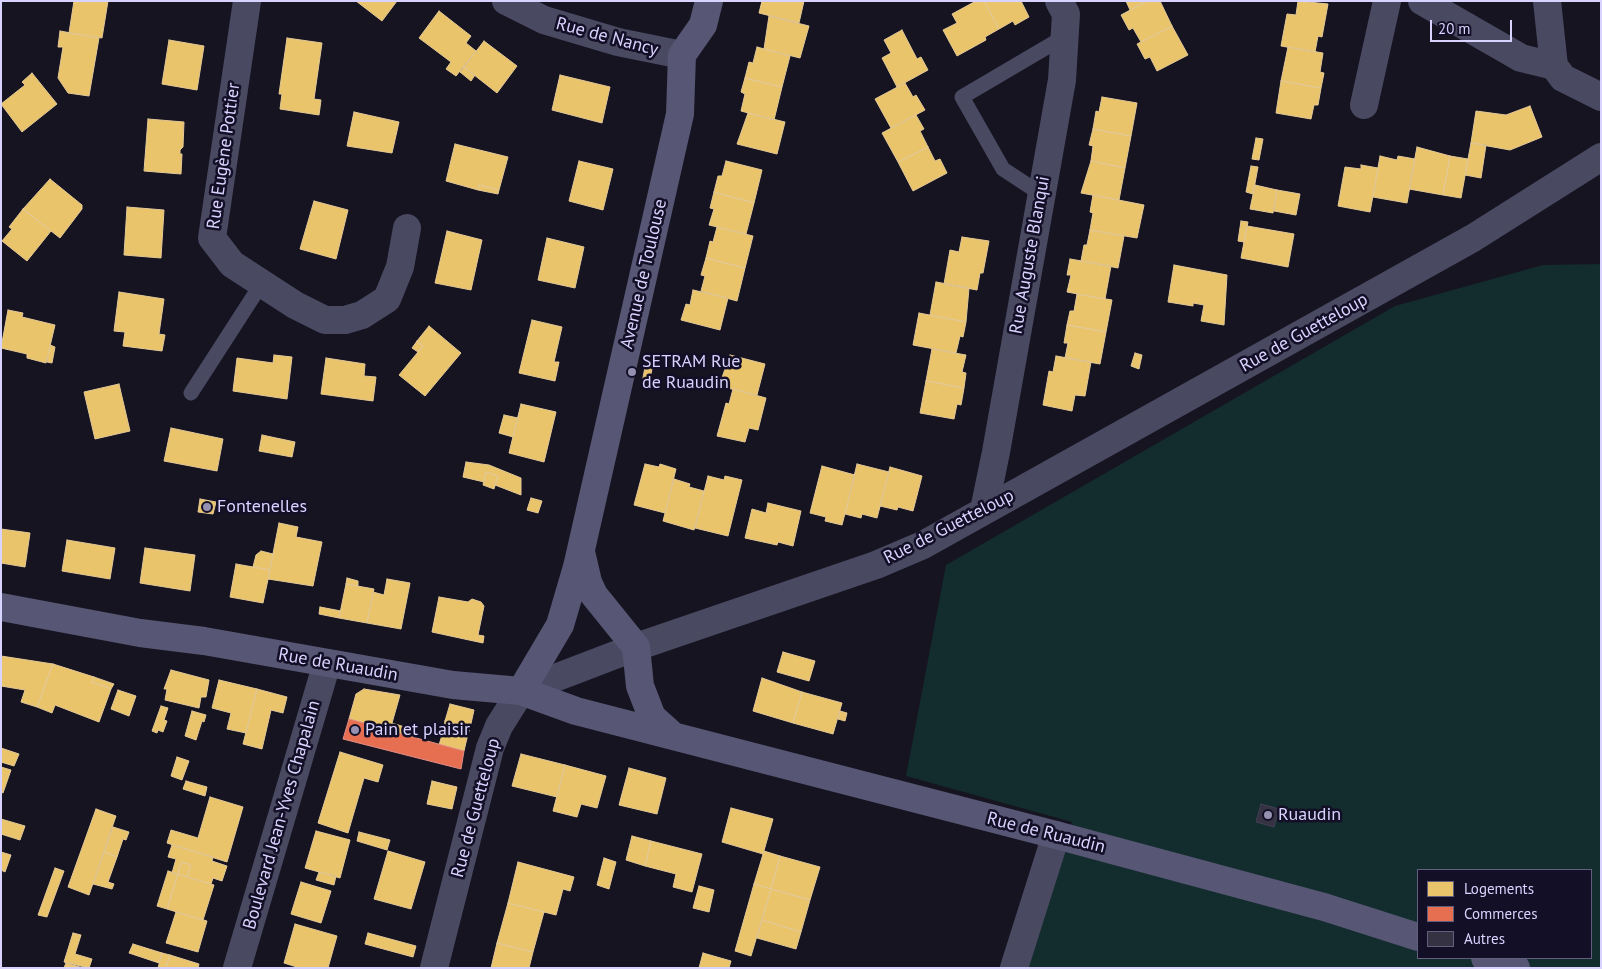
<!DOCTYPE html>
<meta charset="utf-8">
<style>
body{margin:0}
#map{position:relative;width:1602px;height:969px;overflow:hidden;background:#161421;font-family:"PT Sans",sans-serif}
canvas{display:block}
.frame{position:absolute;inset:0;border:2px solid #d9d4ff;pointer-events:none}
.legend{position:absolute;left:1417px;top:869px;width:175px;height:90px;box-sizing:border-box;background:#130f26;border:1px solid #625e7d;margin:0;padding:6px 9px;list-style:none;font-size:15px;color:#d9d4ff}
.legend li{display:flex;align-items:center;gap:10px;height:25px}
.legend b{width:25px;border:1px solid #625e7d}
.scale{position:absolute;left:1430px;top:20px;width:82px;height:22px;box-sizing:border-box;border:2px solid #d9d4ff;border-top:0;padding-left:6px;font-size:15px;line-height:18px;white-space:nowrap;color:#d9d4ff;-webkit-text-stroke:4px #130f26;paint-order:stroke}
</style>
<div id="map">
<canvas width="1602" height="969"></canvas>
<div class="frame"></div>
<ul class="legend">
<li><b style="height:14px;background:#e9c46a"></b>Logements</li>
<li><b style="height:14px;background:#e76f51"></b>Commerces</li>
<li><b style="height:14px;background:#343243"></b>Autres</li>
</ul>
<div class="scale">20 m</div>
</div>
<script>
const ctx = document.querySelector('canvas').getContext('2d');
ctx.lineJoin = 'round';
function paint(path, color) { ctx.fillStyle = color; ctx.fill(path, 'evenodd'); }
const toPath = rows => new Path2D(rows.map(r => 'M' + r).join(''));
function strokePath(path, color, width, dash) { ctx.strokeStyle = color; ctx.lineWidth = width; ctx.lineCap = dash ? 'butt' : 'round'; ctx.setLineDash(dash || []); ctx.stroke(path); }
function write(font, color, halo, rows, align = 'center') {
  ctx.font = font + ' "PT Sans",sans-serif'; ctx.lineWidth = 5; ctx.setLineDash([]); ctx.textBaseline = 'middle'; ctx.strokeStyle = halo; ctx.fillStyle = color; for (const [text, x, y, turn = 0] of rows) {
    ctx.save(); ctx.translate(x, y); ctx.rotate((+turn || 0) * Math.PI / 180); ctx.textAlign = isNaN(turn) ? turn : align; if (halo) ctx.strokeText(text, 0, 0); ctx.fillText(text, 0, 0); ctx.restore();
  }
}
const green = toPath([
 [1601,264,1601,968,1020,968,1072,822,906,776,946,565,1395,306,1543,265],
 [1418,870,1591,870,1591,958,1418,958]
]);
const homes = toPath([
 [74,1,108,1,102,38,69,33,74,1],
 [356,1,397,1,382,21,356,1],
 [762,1,804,1,799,23,759,13,762,1],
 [976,1,984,1,999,29,985,37,986,40,957,56,943,30,957,23,952,14,976,1],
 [984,1,1021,1,1029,17,1015,25,1013,21,999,29,984,1],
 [1126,1,1147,1,1130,10,1126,1],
 [1147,1,1160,1,1172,26,1141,42,1133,28,1129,30,1121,15,1147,1],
 [1298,1,1328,4,1322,37,1318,36,1315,52,1281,46,1287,14,1296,15,1298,1],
 [439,11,471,36,466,43,476,51,456,76,446,69,451,62,419,38,439,11],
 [769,16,809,26,800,58,764,49,769,16],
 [1172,26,1188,55,1157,71,1150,57,1145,59,1137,44,1172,26],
 [902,30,917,59,921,57,928,70,897,87,882,58,891,53,884,40,902,30],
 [60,31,99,38,89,96,68,93,58,78,63,47,58,47,60,31],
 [287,38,322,43,314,99,321,100,319,115,280,109,282,94,279,94,287,38],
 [169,40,204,46,197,90,162,84,169,40],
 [484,41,517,66,497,93,464,67,484,41],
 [757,47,790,56,782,87,745,78,749,62,753,63,757,47],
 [1288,47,1323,53,1320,72,1324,73,1321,88,1281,81,1288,47],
 [464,67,475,75,471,81,460,72,464,67],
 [32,73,57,104,22,132,1,104,25,85,22,82,32,73],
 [560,75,610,87,602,123,552,110,560,75],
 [745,78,782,87,774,120,741,111,745,94,741,92,745,78],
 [1281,81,1321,88,1318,105,1314,105,1311,119,1276,113,1281,81],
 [905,83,913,97,916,95,925,110,891,128,875,99,905,83],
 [1102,97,1137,103,1131,136,1093,129,1096,111,1099,112,1102,97],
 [1530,106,1542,137,1510,150,1471,143,1476,111,1506,115,1530,106],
 [354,112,399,122,392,153,347,146,354,112],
 [748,113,785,122,777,154,737,144,748,113],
 [916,115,924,129,920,131,928,147,898,162,882,133,916,115],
 [148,119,184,122,183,147,180,150,180,154,182,154,181,174,144,171,148,119],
 [1093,129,1131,136,1125,168,1091,161,1093,146,1089,145,1093,129],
 [1256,138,1263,139,1259,160,1252,159,1256,138],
 [1471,143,1486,145,1481,178,1465,175,1471,143],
 [455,144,508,157,499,190,479,185,478,190,446,181,455,144],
 [928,147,935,161,940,159,947,173,913,191,898,162,928,147],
 [1417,147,1450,156,1443,195,1409,189,1417,147],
 [1380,156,1397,160,1398,156,1415,159,1407,203,1373,197,1380,156],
 [1450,156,1468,159,1461,198,1443,195,1450,156],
 [579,161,613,169,603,210,569,201,579,161],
 [726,161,762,170,754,203,714,192,718,176,722,176,726,161],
 [1091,161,1125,168,1119,200,1081,193,1091,161],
 [1361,165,1378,168,1370,212,1338,206,1345,167,1361,169,1361,165],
 [1251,166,1258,167,1253,194,1246,192,1251,166],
 [50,179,82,205,82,209,60,238,23,209,50,179],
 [479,185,499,190,498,194,478,190,479,185],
 [1255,185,1277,190,1273,213,1250,209,1255,185],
 [1277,190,1300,194,1296,215,1274,211,1277,190],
 [714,192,754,203,746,234,709,225,714,209,710,208,714,192],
 [1093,195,1144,205,1137,238,1090,230,1093,213,1090,212,1093,195],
 [314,201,348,210,336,259,300,249,314,201],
 [127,207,164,210,161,258,124,255,127,207],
 [23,209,51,231,27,261,2,241,12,229,9,227,23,209],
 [1241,221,1248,222,1244,242,1238,241,1241,221],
 [1247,226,1294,234,1288,267,1241,258,1247,226],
 [717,227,753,236,745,268,706,258,710,241,713,242,717,227],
 [1090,230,1124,236,1118,268,1081,261,1084,245,1087,245,1090,230],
 [447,231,482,240,471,290,435,283,447,231],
 [962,237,989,241,983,273,980,273,977,290,944,284,950,250,959,252,962,237],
 [547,238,584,247,575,288,538,280,547,238],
 [706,258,745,268,737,301,701,291,705,276,701,275,706,258],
 [1070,259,1111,266,1105,299,1067,292,1071,275,1067,275,1070,259],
 [1174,265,1227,275,1224,325,1201,321,1204,305,1193,303,1193,306,1168,302,1174,265],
 [936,282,969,288,966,322,930,315,936,282],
 [693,290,728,298,720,330,681,320,686,304,690,305,693,290],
 [119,292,164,299,159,334,165,335,162,351,123,346,125,332,114,331,119,292],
 [1077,294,1112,300,1106,332,1067,325,1070,311,1074,311,1077,294],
 [8,310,23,313,22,317,55,325,46,363,27,358,27,354,1,348,8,310],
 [919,313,966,322,963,337,960,336,956,353,913,345,919,313],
 [532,320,562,327,554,362,559,362,555,381,519,373,532,320],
 [1067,325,1106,332,1100,364,1065,358,1068,343,1064,343,1067,325],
 [429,326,461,353,425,396,399,375,423,346,417,341,429,326],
 [417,341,423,346,418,352,412,348,417,341],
 [50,345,55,347,52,363,47,362,50,345],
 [932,349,966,355,962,372,966,373,964,388,926,381,932,349],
 [1135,353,1142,355,1139,369,1131,366,1135,353],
 [274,355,292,357,287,399,233,391,237,358,273,363,274,355],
 [730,355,765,364,757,395,719,386,730,355],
 [1056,356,1091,362,1085,396,1075,395,1072,411,1043,405,1049,371,1053,372,1056,356],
 [326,358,365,364,364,376,376,377,373,401,321,394,326,358],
 [645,367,652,369,649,384,642,383,645,367],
 [926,381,964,388,961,405,957,404,954,419,920,413,926,381],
 [119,384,130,431,95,439,84,392,119,384],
 [733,389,766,398,758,430,749,428,745,442,717,436,726,403,729,404,733,389],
 [521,404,556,412,544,462,509,453,521,404],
 [504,415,518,418,513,437,499,433,504,415],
 [171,428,223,439,217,471,164,461,171,428],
 [262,435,295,442,292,457,259,451,262,435],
 [466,462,489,465,521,478,521,495,495,485,498,476,486,472,484,482,463,477,466,462],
 [645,464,659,467,660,464,676,469,665,513,634,505,645,464],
 [857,464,889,472,877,518,862,514,861,518,845,514,857,464],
 [822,466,855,475,842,525,825,521,826,517,810,513,822,466],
 [890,467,922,476,913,511,898,507,897,510,880,506,890,467],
 [486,472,498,476,494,489,483,485,486,472],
 [708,476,724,480,725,476,742,480,728,536,695,528,708,476],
 [674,479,690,484,689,487,704,491,694,530,663,521,674,479],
 [531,498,542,501,538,513,527,510,531,498],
 [200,499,216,502,213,514,198,512,200,499],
 [768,503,801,511,793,546,778,542,777,545,745,538,752,509,766,513,768,503],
 [279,523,298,527,296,537,322,542,313,586,268,579,279,523],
 [1,529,30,533,25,567,1,563,1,529],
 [67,540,115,548,110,579,62,571,67,540],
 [145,548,195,555,190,591,140,583,145,548],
 [261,551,273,554,270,570,253,567,256,555,261,551],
 [236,564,270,570,263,603,230,597,236,564],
 [347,578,358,581,358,586,346,584,347,578],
 [387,579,410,583,401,629,367,623,373,592,384,595,387,579],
 [346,584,374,589,367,623,339,618,346,584],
 [439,597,468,602,472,599,481,602,484,606,478,635,484,636,483,643,432,632,439,597],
 [320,607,341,611,339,618,319,614,320,607],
 [783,652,815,661,809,681,777,672,783,652],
 [1,656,53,664,37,707,21,702,25,690,1,686,1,656],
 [53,664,94,677,92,682,111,689,99,722,55,705,52,713,37,707,53,664],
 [171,670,209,680,206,697,201,697,199,708,165,700,167,689,164,689,171,670],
 [94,677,114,684,111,689,92,682,94,677],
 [762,678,802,692,793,723,753,711,762,678],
 [219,680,257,689,246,733,227,729,231,713,212,708,219,680],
 [257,689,287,697,283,713,271,710,262,749,243,744,257,689],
 [364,689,400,695,392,723,417,731,415,738,391,733,390,730,349,719,356,694,364,689],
 [118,690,136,696,129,716,111,709,118,690],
 [802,692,842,703,833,734,793,723,802,692],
 [450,704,474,710,470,728,445,721,450,704],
 [161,706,168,708,164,720,167,721,163,732,158,730,157,733,152,731,161,706],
 [192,711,206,715,204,722,202,721,196,740,185,736,192,711],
 [840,711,847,713,845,721,838,719,840,711],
 [445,721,470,728,467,738,443,732,445,721],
 [443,732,467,738,464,751,439,745,443,732],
 [1,748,19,754,14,766,1,762,1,748],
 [340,752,383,765,378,782,364,778,348,833,318,823,340,752],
 [521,754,565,765,557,797,512,786,521,754],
 [177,757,189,761,182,780,171,776,177,757],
 [565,765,606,776,597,808,581,804,577,817,553,811,565,765],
 [1,767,11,770,3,793,1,792,1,767],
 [629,768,666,778,657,814,619,805,629,768],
 [186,781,207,787,205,796,183,789,186,781],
 [432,781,457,787,452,809,427,804,432,781],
 [210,797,243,807,227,862,167,843,171,830,198,838,210,797],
 [731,808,773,819,763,854,722,842,731,808],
 [96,809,116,816,89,895,68,887,96,809],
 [1,819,25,826,20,840,1,834,1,819],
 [113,827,129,832,126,840,123,839,117,857,104,852,113,827],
 [316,831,350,840,340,878,305,868,316,831],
 [359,832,390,840,387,850,357,841,359,832],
 [632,836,651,841,645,866,626,860,632,836],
 [651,841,702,854,692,892,673,887,676,874,645,866,651,841],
 [172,845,213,857,212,861,227,866,222,881,213,878,211,884,187,877,191,865,181,862,178,874,172,873,176,859,168,857,172,845],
 [388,851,425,862,411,909,374,899,388,851],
 [764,851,780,856,771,889,754,884,764,851],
 [1,852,11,855,5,872,1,870,1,852],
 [104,852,117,857,108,882,114,884,112,889,93,884,104,852],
 [780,856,820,867,810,900,771,889,780,856],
 [604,858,616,862,609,889,597,885,604,858],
 [181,862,191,865,187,877,178,874,181,862],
 [518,862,574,877,570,891,563,889,556,915,508,903,518,862],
 [55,868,64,871,47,917,38,915,55,868],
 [168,871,178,874,167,909,157,906,168,871],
 [319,872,336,876,334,885,316,880,319,872],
 [178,874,214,885,203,920,167,909,178,874],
 [301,882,331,891,321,923,291,914,301,882],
 [754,884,771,889,751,956,735,951,754,884],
 [699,886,714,890,709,912,693,908,699,886],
 [771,889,810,900,801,932,762,920,771,889],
 [508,903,544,912,533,952,497,943,508,903],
 [176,912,207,921,198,952,166,943,176,912],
 [762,920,801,932,796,949,757,938,762,920],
 [295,924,337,936,328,968,300,968,284,963,295,924],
 [73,933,81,935,75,954,92,959,89,968,64,962,73,933],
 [368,933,416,946,413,957,365,944,368,933],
 [497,943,533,952,529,968,491,968,497,943],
 [133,944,162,953,159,963,129,953,133,944],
 [162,953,170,955,166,968,158,968,162,953],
 [703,953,731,961,729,968,699,968,703,953],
 [170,955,199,964,198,968,166,968,170,955],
 [66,963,83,968,64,968,66,963]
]);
const shops = toPath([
 [349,719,390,730,391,733,398,733,464,751,461,769,343,739,349,719]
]);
const building = toPath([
 [1261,804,1279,809,1274,827,1256,822,1261,804]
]);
const lane = toPath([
 [1041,194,1003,169,962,97,1064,37],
 [191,393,262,283]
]);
const street = toPath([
 [247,1,212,238,232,264,295,305,325,320,345,320,362,315,387,299,400,267,407,228],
 [506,1,544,20,618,42,682,55],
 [1422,1,1521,58,1554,66],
 [1547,1,1554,66,1563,78,1601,97],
 [1364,105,1387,1],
 [984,510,996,452,1062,80,1066,14,1059,1],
 [237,968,327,663],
 [434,968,490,748,499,726,521,691,636,647,876,565,923,545,1473,238,1601,157],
 [1014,968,1056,835]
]);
const secondary = toPath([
 [581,552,588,582,594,595,636,647,640,686,652,717,672,735],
 [1,607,140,633,204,641,453,685,521,691,576,711,1056,835,1324,907,1418,937],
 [521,691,560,625,577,567,680,114,682,55,703,25,709,1],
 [1485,958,1516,968]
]);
const markers = [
 [632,372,5,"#9591b1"],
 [207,507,5,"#9591b1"],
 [355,730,5,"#9591b1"],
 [1268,815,5,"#9591b1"]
];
const streetNames = [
 ["Rue de Nancy",607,37,15],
 ["Rue Eugène Pottier",224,156,-82],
 ["Rue Auguste Blanqui",1030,255,-80],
 ["Avenue de Toulouse",644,274,-77],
 ["Rue de Guetteloup",1304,333,-29],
 ["Rue de Guetteloup",949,527,-27],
 ["Rue de Ruaudin",338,665,10],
 ["Rue de Guetteloup",476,808,-75],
 ["Boulevard Jean-Yves Chapalain",282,815,-74],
 ["Rue de Ruaudin",1046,833,14]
];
const poiNames = [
 ["SETRAM Rue",642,362],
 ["de Ruaudin",642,383],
 ["Fontenelles",217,507],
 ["Pain et plaisir",365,730],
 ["Ruaudin",1278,815]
];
paint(green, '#132c2d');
paint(homes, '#e9c46a');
strokePath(homes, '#e4c997', 1);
paint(shops, '#e76f51');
strokePath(shops, '#e38d85', 1);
paint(building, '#343243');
strokePath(building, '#433f54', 1);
strokePath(lane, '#4a4962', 15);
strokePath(street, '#4a4962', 28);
strokePath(secondary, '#575674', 28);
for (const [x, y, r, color] of markers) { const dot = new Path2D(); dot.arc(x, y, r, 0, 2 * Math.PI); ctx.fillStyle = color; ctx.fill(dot); strokePath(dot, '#130f26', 2); }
write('18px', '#d9d4ff', '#130f26', streetNames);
write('18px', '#d9d4ff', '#130f26', poiNames, 'left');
</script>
